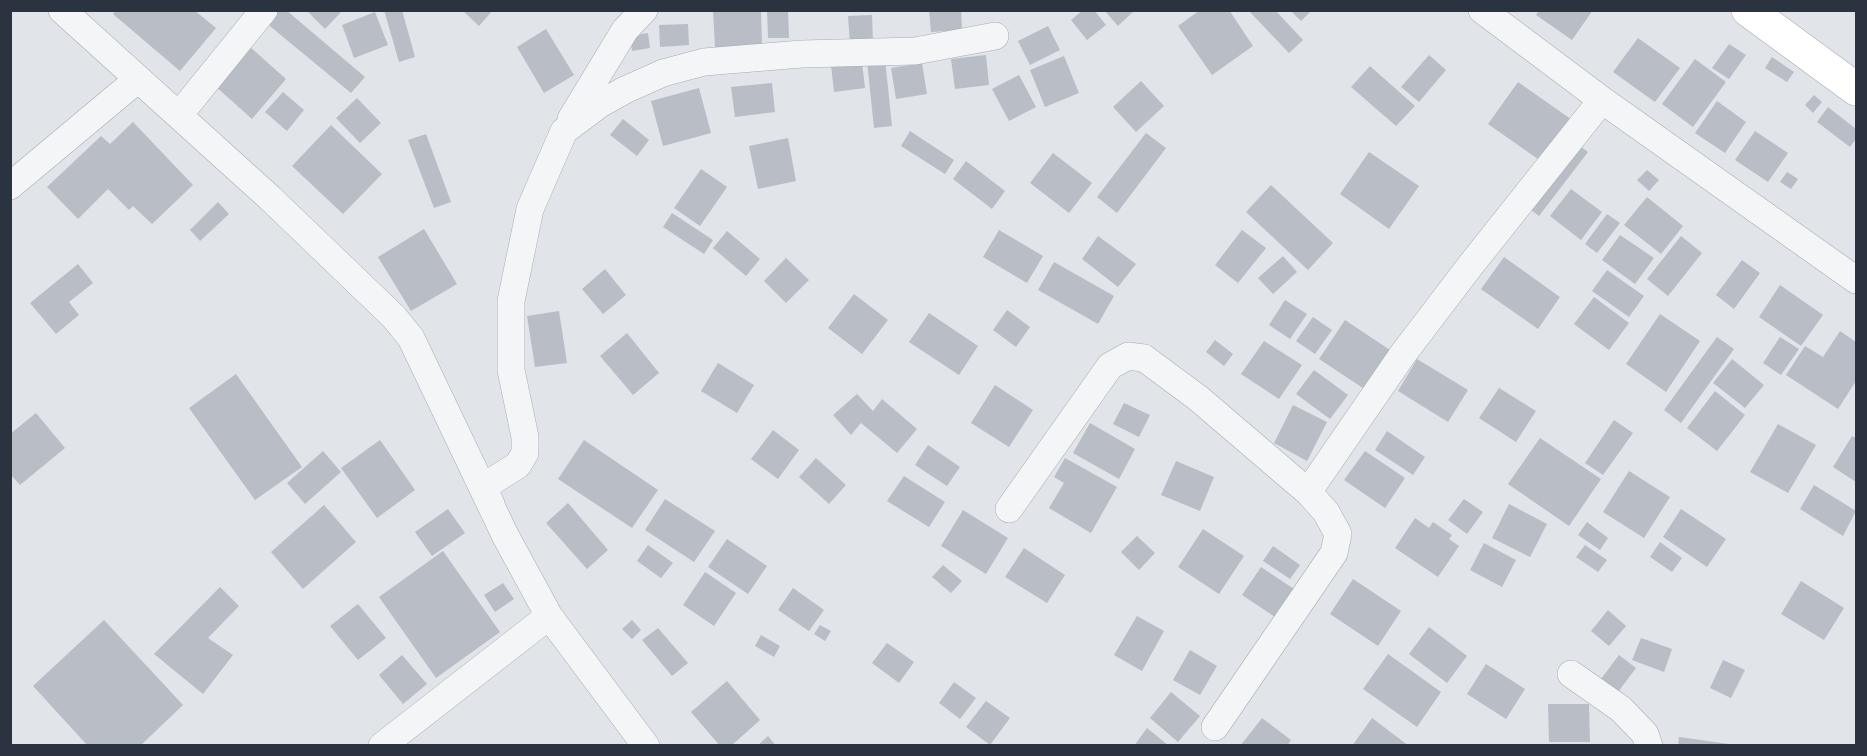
<!DOCTYPE html>
<style>
body{margin:0}
#map{position:relative;width:1867px;height:756px;overflow:hidden;background:#e1e4e9;font-family:Signika,sans-serif}
canvas{display:block}
.frame{position:absolute;inset:0;border:12px solid #2b3240;pointer-events:none}
</style>
<div id="map">
<canvas width="1867" height="756"></canvas>
<div class="frame"></div>
</div>
<script>
const ctx = document.querySelector('canvas').getContext('2d');
ctx.lineJoin = 'round';
function paint(path, color) { ctx.fillStyle = color; ctx.fill(path, 'evenodd'); }
const toPath = rows => new Path2D(rows.map(r => 'M' + r).join(''));
function strokePath(path, color, width, dash) { ctx.strokeStyle = color; ctx.lineWidth = width; ctx.lineCap = dash ? 'butt' : 'round'; ctx.setLineDash(dash || []); ctx.stroke(path); }
const building = toPath([
 [116,10,194,10,216,28,180,71,113,14],
 [274,10,286,10,365,77,351,93,265,22],
 [306,10,343,10,325,29],
 [384,10,402,10,415,57,399,62],
 [462,10,493,10,479,26],
 [713,10,761,10,762,46,715,48],
 [767,10,788,10,789,38,768,38],
 [929,10,961,10,962,30,931,32],
 [1083,10,1094,10,1106,25,1087,40,1071,20],
 [1104,10,1135,10,1118,26],
 [1200,10,1229,10,1253,46,1212,75,1178,26],
 [1248,10,1275,10,1303,40,1289,53],
 [1290,10,1312,10,1301,21],
 [1539,10,1593,10,1572,40,1536,15],
 [375,12,388,45,354,58,342,25],
 [872,15,873,42,850,44,848,16],
 [688,24,689,45,660,47,659,25],
 [1048,26,1060,50,1030,65,1018,41],
 [546,29,574,75,544,93,517,47],
 [648,33,650,48,632,51,630,36],
 [1638,38,1680,68,1655,102,1613,72],
 [1729,44,1746,55,1729,79,1712,68],
 [249,46,286,79,252,119,214,85],
 [986,55,989,85,955,89,951,59],
 [1429,55,1446,70,1419,102,1401,87],
 [1064,56,1079,93,1045,107,1030,70],
 [1772,57,1794,72,1787,82,1765,68],
 [885,59,892,126,874,128,867,61],
 [1695,59,1726,82,1693,127,1662,104],
 [862,62,865,88,834,92,831,65],
 [922,63,927,94,896,99,891,68],
 [1370,66,1415,106,1396,126,1351,87],
 [1019,75,1036,107,1009,121,992,89],
 [1141,81,1164,106,1136,132,1113,107],
 [1518,82,1575,122,1545,164,1488,124],
 [772,83,775,112,735,117,731,87],
 [699,88,711,133,663,146,651,101],
 [283,92,304,110,287,131,265,112],
 [1814,95,1822,102,1813,113,1805,105],
 [357,98,381,123,360,143,336,118],
 [1717,101,1746,122,1725,153,1695,133],
 [1828,107,1856,129,1856,139,1850,147,1817,122],
 [623,119,649,140,637,156,610,135],
 [133,122,193,185,152,224,133,206,129,210,108,189,78,219,47,187,101,136,110,144],
 [331,125,382,174,343,214,292,166],
 [910,131,954,160,945,174,901,146],
 [1755,131,1788,153,1768,182,1735,160],
 [1146,133,1166,148,1117,213,1097,197],
 [426,134,451,202,434,208,408,140],
 [788,138,796,181,758,189,749,146],
 [1576,143,1588,152,1539,216,1527,207],
 [1369,152,1419,186,1389,229,1340,194],
 [1053,153,1092,183,1069,213,1030,183],
 [966,161,1005,191,992,209,953,179],
 [701,169,727,187,700,226,674,208],
 [1647,170,1659,180,1649,191,1637,180],
 [1787,172,1798,179,1791,189,1780,182],
 [1271,185,1333,243,1308,270,1246,212],
 [1571,189,1602,212,1581,240,1550,216],
 [1647,197,1683,226,1661,254,1624,225],
 [218,202,229,214,200,241,190,230],
 [672,213,713,240,704,254,663,227],
 [1607,214,1620,223,1597,253,1585,244],
 [424,229,457,284,411,311,378,257],
 [999,230,1043,256,1027,283,983,257],
 [1242,230,1266,248,1238,283,1215,265],
 [727,231,760,259,746,276,713,248],
 [1620,235,1654,258,1635,284,1602,260],
 [1098,236,1136,264,1118,287,1082,259],
 [1681,236,1702,253,1668,296,1647,279],
 [1283,256,1297,272,1273,294,1258,278],
 [1504,257,1560,297,1538,329,1481,289],
 [786,258,809,280,786,303,764,281],
 [1742,260,1760,273,1734,309,1716,295],
 [1054,262,1114,296,1098,324,1038,290],
 [78,264,93,283,69,302,79,315,56,334,30,303],
 [605,269,626,295,603,314,582,289],
 [1607,270,1644,296,1629,317,1592,291],
 [1780,285,1823,315,1801,346,1759,317],
 [854,294,888,320,862,354,828,328],
 [1594,297,1629,323,1609,350,1574,324],
 [1285,300,1307,314,1290,339,1269,325],
 [1007,310,1030,327,1016,347,993,330],
 [559,311,567,363,535,367,527,316],
 [929,313,978,346,959,375,909,342],
 [1660,314,1700,341,1666,392,1626,364],
 [1313,317,1332,330,1315,354,1296,341],
 [1345,320,1393,352,1366,390,1319,359],
 [1840,331,1856,342,1856,381,1838,409,1786,375,1805,346,1823,357],
 [627,333,659,373,633,395,600,356],
 [1717,337,1734,349,1681,423,1664,410],
 [1780,337,1799,349,1781,375,1763,363],
 [1215,340,1233,354,1224,366,1206,352],
 [1264,341,1302,365,1279,399,1241,374],
 [1417,359,1468,390,1448,422,1398,391],
 [1732,359,1764,385,1745,408,1713,383],
 [718,363,754,385,737,413,701,391],
 [1314,370,1348,395,1330,419,1296,394],
 [236,374,302,467,255,500,189,408],
 [995,385,1033,410,1009,447,971,423],
 [1499,388,1536,411,1516,442,1479,418],
 [1715,391,1745,415,1717,451,1687,428],
 [857,394,873,411,882,399,917,429,897,453,861,423,851,435,833,415],
 [1124,403,1150,415,1139,437,1113,424],
 [1293,405,1327,422,1307,461,1274,443],
 [36,413,65,448,20,485,10,474,10,434],
 [1614,420,1633,433,1603,475,1585,463],
 [1090,423,1135,449,1119,479,1073,453],
 [1778,424,1816,445,1788,493,1750,472],
 [773,430,799,450,778,479,751,459],
 [1387,431,1425,457,1413,475,1375,450],
 [1852,436,1856,438,1856,482,1833,467],
 [1540,438,1601,479,1569,526,1508,484],
 [380,440,415,490,377,518,341,468],
 [584,440,658,490,632,528,558,479],
 [928,445,960,467,947,486,915,465],
 [323,451,341,472,305,504,287,483],
 [1365,451,1405,478,1385,508,1344,480],
 [816,458,846,485,829,504,799,477],
 [1065,458,1117,487,1091,533,1049,508,1064,483,1054,477],
 [1176,461,1214,477,1200,511,1161,495],
 [1629,471,1670,497,1644,538,1603,512],
 [904,476,945,502,929,527,887,501],
 [1814,485,1856,511,1843,536,1800,509],
 [665,499,715,531,694,562,645,530],
 [1464,499,1483,512,1467,534,1448,520],
 [568,503,608,550,587,569,546,523],
 [1509,504,1547,524,1530,557,1492,538],
 [324,505,356,542,303,589,271,552],
 [448,509,465,533,432,556,415,532],
 [1681,509,1726,539,1707,567,1663,537],
 [963,510,1008,538,986,574,941,546],
 [1415,518,1429,528,1433,522,1452,535,1449,539,1459,546,1438,577,1395,548],
 [1587,522,1608,538,1600,550,1578,535],
 [1203,529,1244,556,1219,594,1178,567],
 [1137,536,1155,553,1139,570,1121,552],
 [727,539,767,566,748,594,708,567],
 [1660,542,1682,558,1672,572,1650,557],
 [1484,543,1516,560,1502,587,1470,570],
 [648,545,673,563,661,578,637,561],
 [1585,545,1607,560,1598,572,1576,557],
 [1273,546,1300,565,1290,579,1263,561],
 [1024,548,1065,575,1047,603,1005,577],
 [443,551,500,632,436,678,379,597],
 [943,565,962,581,951,593,932,577],
 [1261,567,1294,589,1275,617,1242,595],
 [705,572,736,593,714,626,683,605],
 [1353,579,1401,611,1378,646,1330,614],
 [1801,581,1844,608,1824,640,1781,614],
 [503,583,514,599,495,612,484,595],
 [220,587,239,606,208,638,233,655,203,694,154,654],
 [793,588,824,610,809,631,778,610],
 [358,604,386,638,358,660,330,626],
 [1608,610,1626,626,1609,646,1591,631],
 [1137,616,1164,631,1142,671,1114,655],
 [104,620,183,705,140,746,88,746,33,686],
 [632,620,641,630,632,639,622,629],
 [820,625,831,631,825,641,814,634],
 [1429,627,1467,656,1447,683,1409,654],
 [658,628,688,663,672,676,642,640],
 [761,635,780,646,774,657,755,646],
 [1641,638,1672,649,1664,672,1632,660],
 [887,643,914,662,899,683,872,663],
 [1190,650,1217,666,1200,695,1173,680],
 [1388,654,1441,692,1417,727,1363,689],
 [402,655,427,684,403,704,379,675],
 [1619,655,1636,668,1618,692,1601,679],
 [1723,660,1745,670,1731,698,1710,688],
 [1486,664,1525,689,1506,719,1467,694],
 [727,681,760,720,731,746,720,746,691,712],
 [954,682,976,698,960,719,939,703],
 [1171,692,1200,716,1178,742,1150,718],
 [986,701,1010,718,990,745,966,727],
 [1548,704,1589,704,1590,742,1549,742],
 [1262,718,1291,740,1287,746,1240,746],
 [1372,718,1409,746,1352,746],
 [1147,728,1169,746,1134,746],
 [768,736,776,746,757,746],
 [1679,737,1729,744,1729,746,1678,746]
]);
const minor = toPath([
 [62,10,270,198,394,317,411,338,505,535,549,616,646,746],
 [1482,10,1602,100,1856,280],
 [179,115,264,10],
 [571,119,625,30,644,10],
 [10,186,138,79],
 [491,504,483,487,518,465,525,453,525,437,511,370,511,301,530,209,564,131,600,104,625,90,663,73,704,62,802,54,915,51,995,36],
 [1009,509,1110,366,1128,356,1144,358,1198,398,1308,492],
 [1571,674,1621,709,1645,734,1649,746],
 [1215,727,1334,553,1338,534,1326,512,1308,492,1403,354,1470,266,1602,100],
 [382,746,549,616]
]);
const secondary = toPath([
 [1748,10,1856,89]
]);
paint(building, '#b9bdc5');
strokePath(minor, '#a7abb3', 28);
strokePath(secondary, '#a7abb3', 34);
strokePath(minor, '#f4f5f7', 27);
strokePath(secondary, '#fff', 33);
</script>
